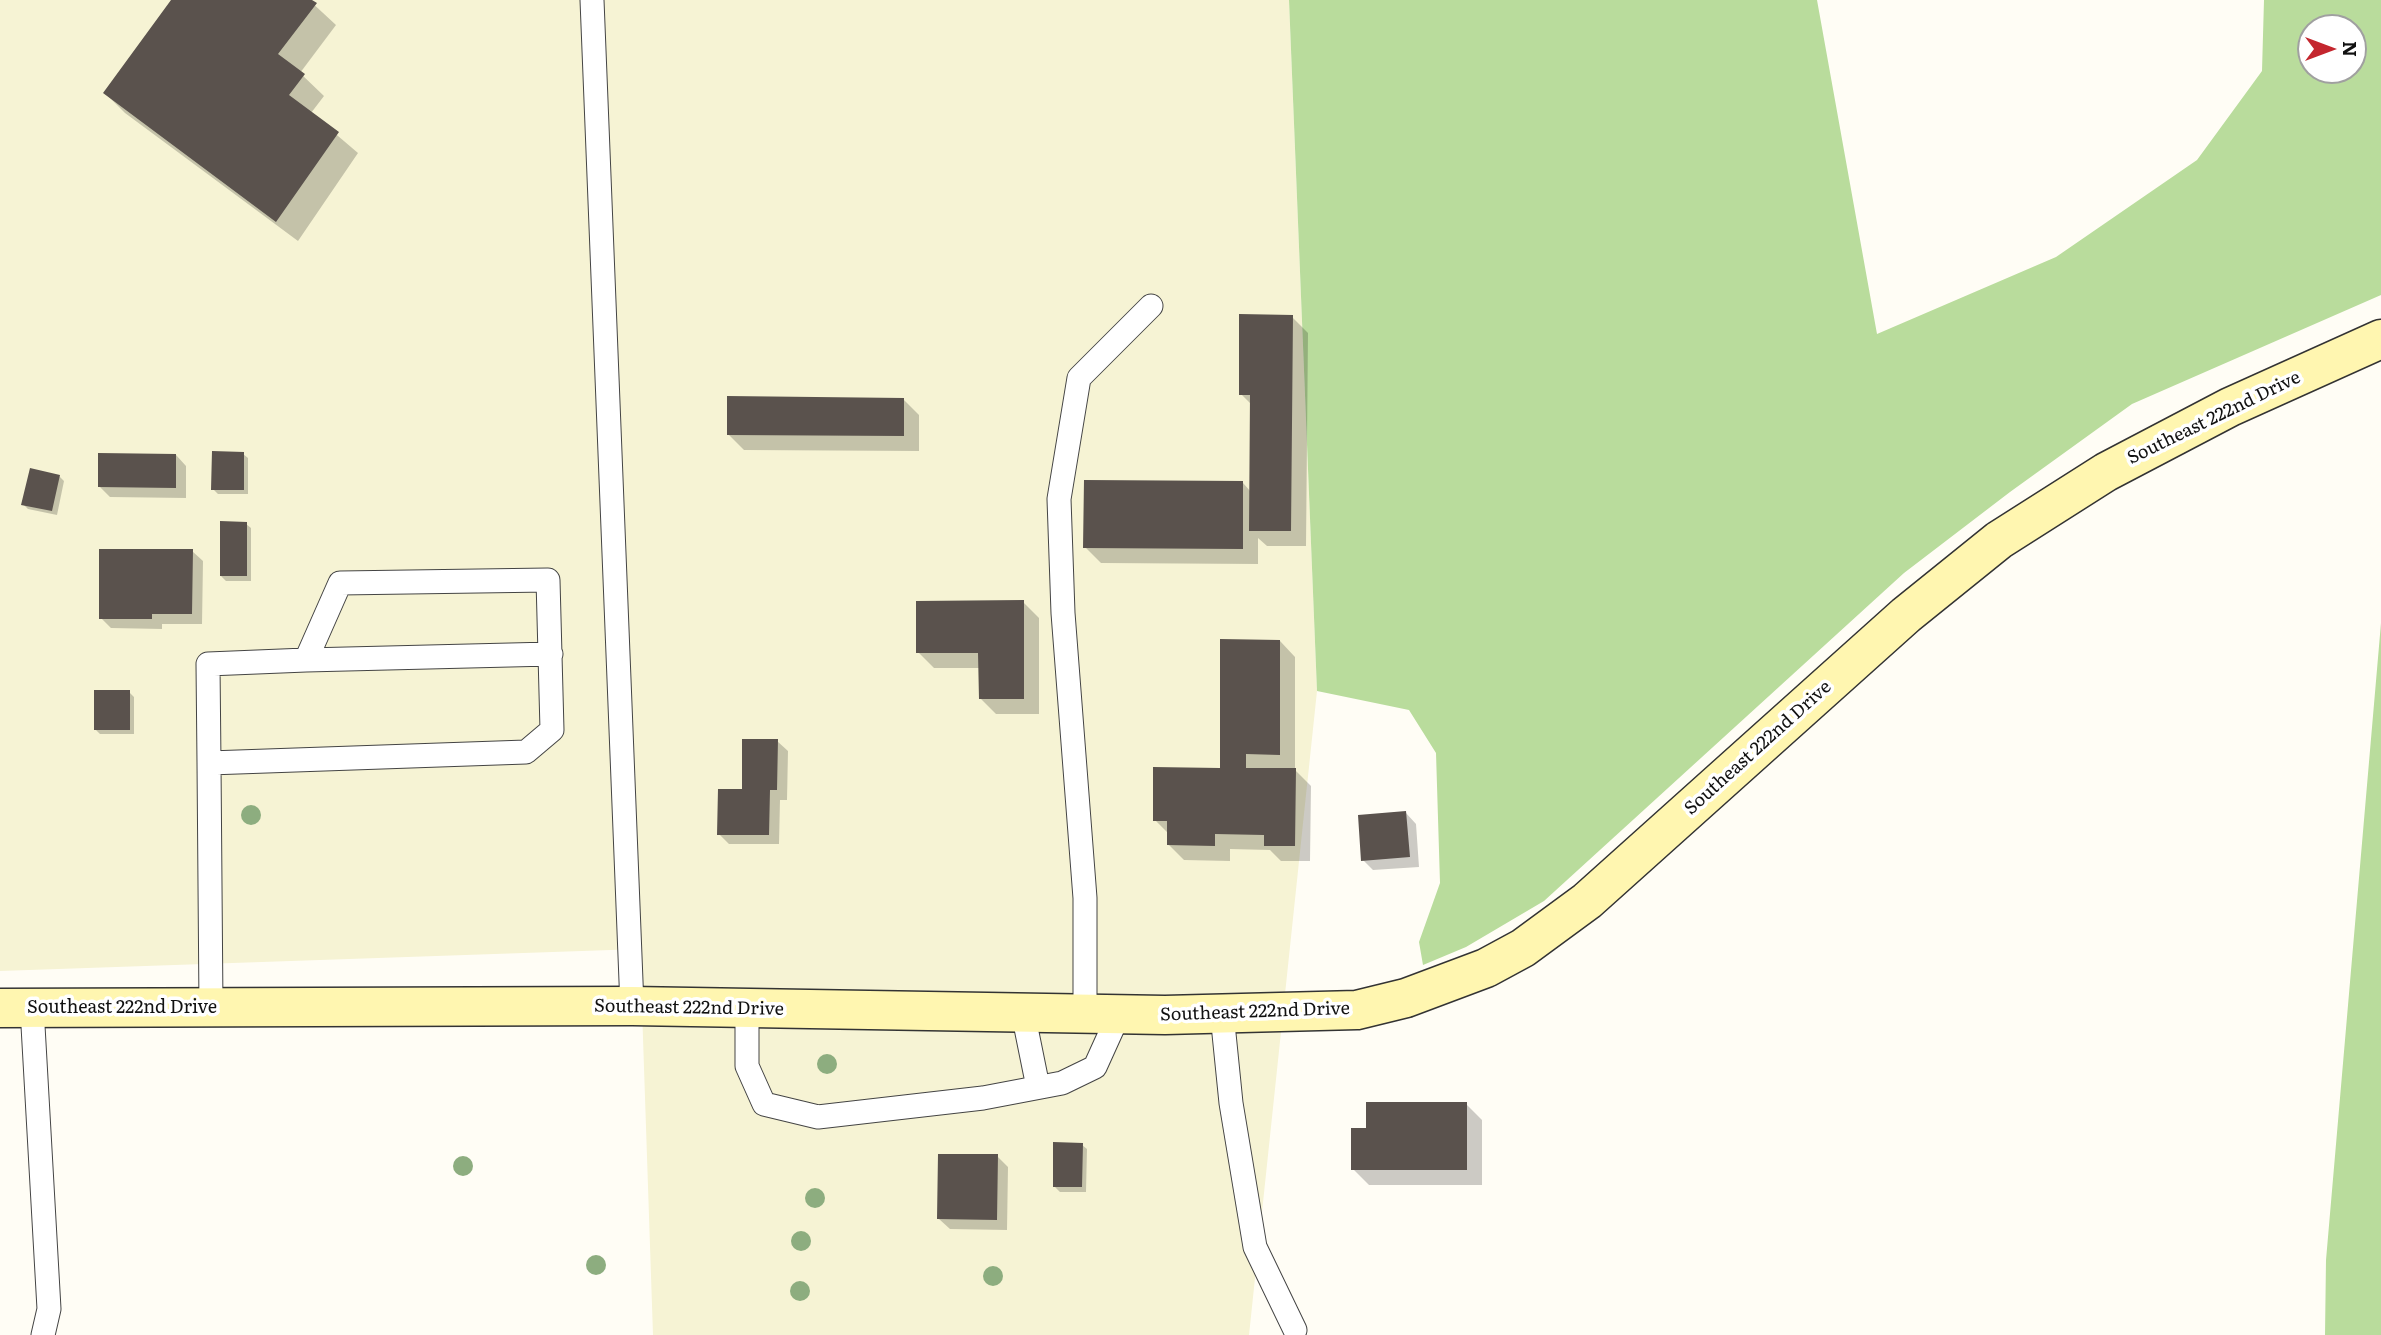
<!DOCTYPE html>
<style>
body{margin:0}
#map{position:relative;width:2381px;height:1335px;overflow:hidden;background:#fffdf5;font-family:Literata,serif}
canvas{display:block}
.north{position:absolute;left:2297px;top:14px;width:70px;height:70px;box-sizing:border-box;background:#fff;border:2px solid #a0a0a0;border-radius:50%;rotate:90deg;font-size:19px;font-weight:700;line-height:28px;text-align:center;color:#111}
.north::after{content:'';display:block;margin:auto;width:24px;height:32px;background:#c4262e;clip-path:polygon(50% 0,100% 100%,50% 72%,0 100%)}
</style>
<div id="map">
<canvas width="2381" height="1335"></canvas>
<div class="north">N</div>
</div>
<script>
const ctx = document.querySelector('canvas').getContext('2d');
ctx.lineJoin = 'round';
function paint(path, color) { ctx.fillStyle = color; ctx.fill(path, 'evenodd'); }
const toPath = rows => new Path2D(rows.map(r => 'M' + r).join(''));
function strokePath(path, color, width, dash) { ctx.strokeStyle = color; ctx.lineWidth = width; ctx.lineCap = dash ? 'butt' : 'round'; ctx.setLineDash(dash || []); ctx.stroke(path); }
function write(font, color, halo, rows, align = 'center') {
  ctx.font = font + ' Literata,serif'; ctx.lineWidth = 7; ctx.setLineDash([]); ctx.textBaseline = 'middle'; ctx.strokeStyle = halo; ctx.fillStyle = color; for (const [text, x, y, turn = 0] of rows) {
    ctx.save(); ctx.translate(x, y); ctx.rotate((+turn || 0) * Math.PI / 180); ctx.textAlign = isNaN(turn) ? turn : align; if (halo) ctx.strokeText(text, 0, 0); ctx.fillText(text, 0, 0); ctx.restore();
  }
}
const farmland = toPath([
 [0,0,1289,0,1317,691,1249,1335,653,1335,640,949,0,971]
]);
const forest = toPath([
 [1289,0,1817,0,1877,334,2056,257,2197,160,2262,71,2264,0,2381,0,2381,295,2132,404,2010,492,1904,573,1544,901,1466,947,1423,965,1419,942,1440,883,1436,753,1409,710,1317,691],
 [2353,28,2353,70,2311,70,2311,28],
 [2381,623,2381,1335,2325,1335,2326,1260]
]);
const shadow = toPath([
 [173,0,309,0,336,25,300,73,324,96,311,113,358,153,298,241,125,113,105,93],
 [1292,317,1308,333,1306,546,1267,546,1258,538,1258,564,1101,563,1085,547,1243,483,1251,492,1252,405,1241,394],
 [903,399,919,415,919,451,744,450,728,434],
 [243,454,248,458,248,494,218,494,213,489],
 [176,455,186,466,186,498,110,497,100,487],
 [59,476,64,481,57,515,28,509,23,504],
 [246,524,251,528,251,581,226,581,221,576],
 [192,551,203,561,202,624,162,624,162,629,111,628,101,618],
 [1023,602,1039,618,1039,714,996,714,980,698,980,668,934,668,918,652],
 [1280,641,1295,657,1295,770,1311,786,1310,861,1281,861,1270,850,1230,849,1230,861,1184,860,1168,844,1169,834,1155,820,1221,770],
 [129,692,134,697,134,734,100,734,95,729],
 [777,741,788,751,787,800,780,800,779,844,729,844,719,834],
 [1406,813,1416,824,1419,867,1373,870,1363,860],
 [1466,1104,1482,1120,1482,1185,1369,1185,1353,1169,1367,1130],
 [1082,1145,1087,1149,1086,1192,1060,1192,1055,1187],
 [997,1156,1008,1167,1007,1230,950,1229,939,1219]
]);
const building = toPath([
 [171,0,312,0,317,3,278,54,305,74,289,95,339,132,276,222,103,93],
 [1239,314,1293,315,1291,531,1249,531,1250,395,1239,395],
 [727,396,904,398,904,436,727,435],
 [212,451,244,452,244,490,211,490],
 [98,453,176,454,176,488,98,487],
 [30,468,60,475,52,511,21,505],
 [1084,480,1243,481,1243,549,1083,548],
 [220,521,247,522,247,576,220,576],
 [99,549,193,549,192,614,152,614,152,619,99,619],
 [1024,600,1024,699,979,699,978,653,916,653,916,601],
 [1220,639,1280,640,1280,755,1246,754,1246,768,1296,768,1295,846,1264,846,1264,835,1215,834,1215,846,1167,845,1167,821,1153,821,1153,767,1220,768],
 [94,690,130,690,130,730,94,730],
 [742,739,778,739,777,790,770,790,769,835,717,835,718,789,742,789],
 [1406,811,1410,857,1361,861,1358,815],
 [1366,1102,1467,1102,1467,1170,1351,1170,1351,1128,1366,1128],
 [1053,1142,1083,1143,1082,1187,1053,1187],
 [938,1154,998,1154,997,1220,937,1219]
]);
const service = toPath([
 [592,0,632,1006],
 [306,660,551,654],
 [209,763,208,664,306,660,340,583,548,580,552,730,526,752,209,763,211,1007],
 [32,1008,49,1309,43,1335],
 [747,1008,747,1066,764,1104,818,1117,983,1098,1062,1083,1095,1067,1119,1014],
 [1023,1013,1038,1087],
 [1085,1014,1085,898,1063,613,1059,499,1079,378,1151,306],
 [1222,1014,1231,1103,1255,1247,1295,1330]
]);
const secondary = toPath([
 [0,1008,632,1006,1165,1015,1357,1010,1406,998,1486,968,1523,948,1587,901,1906,615,1999,540,2106,472,2230,407,2381,339]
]);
const trees = [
 [251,815],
 [827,1064],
 [463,1166],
 [815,1198],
 [801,1241],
 [596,1265],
 [993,1276],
 [800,1291]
];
const streetNames = [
 ["Southeast 222nd Drive",2214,418,-26],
 ["Southeast 222nd Drive",1758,748,-42],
 ["Southeast 222nd Drive",122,1008],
 ["Southeast 222nd Drive",689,1008,1],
 ["Southeast 222nd Drive",1255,1012,-2]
];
paint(farmland, '#f6f3d4');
paint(forest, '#b9dc9c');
paint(shadow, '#0003');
paint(building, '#5a524d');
strokePath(service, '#444', 25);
strokePath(secondary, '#333', 41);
strokePath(service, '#fff', 23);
strokePath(secondary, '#fff6b0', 38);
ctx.fillStyle = '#8dad7f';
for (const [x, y] of trees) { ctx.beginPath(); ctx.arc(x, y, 10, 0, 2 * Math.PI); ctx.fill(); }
write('18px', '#111', '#fff', streetNames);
</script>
